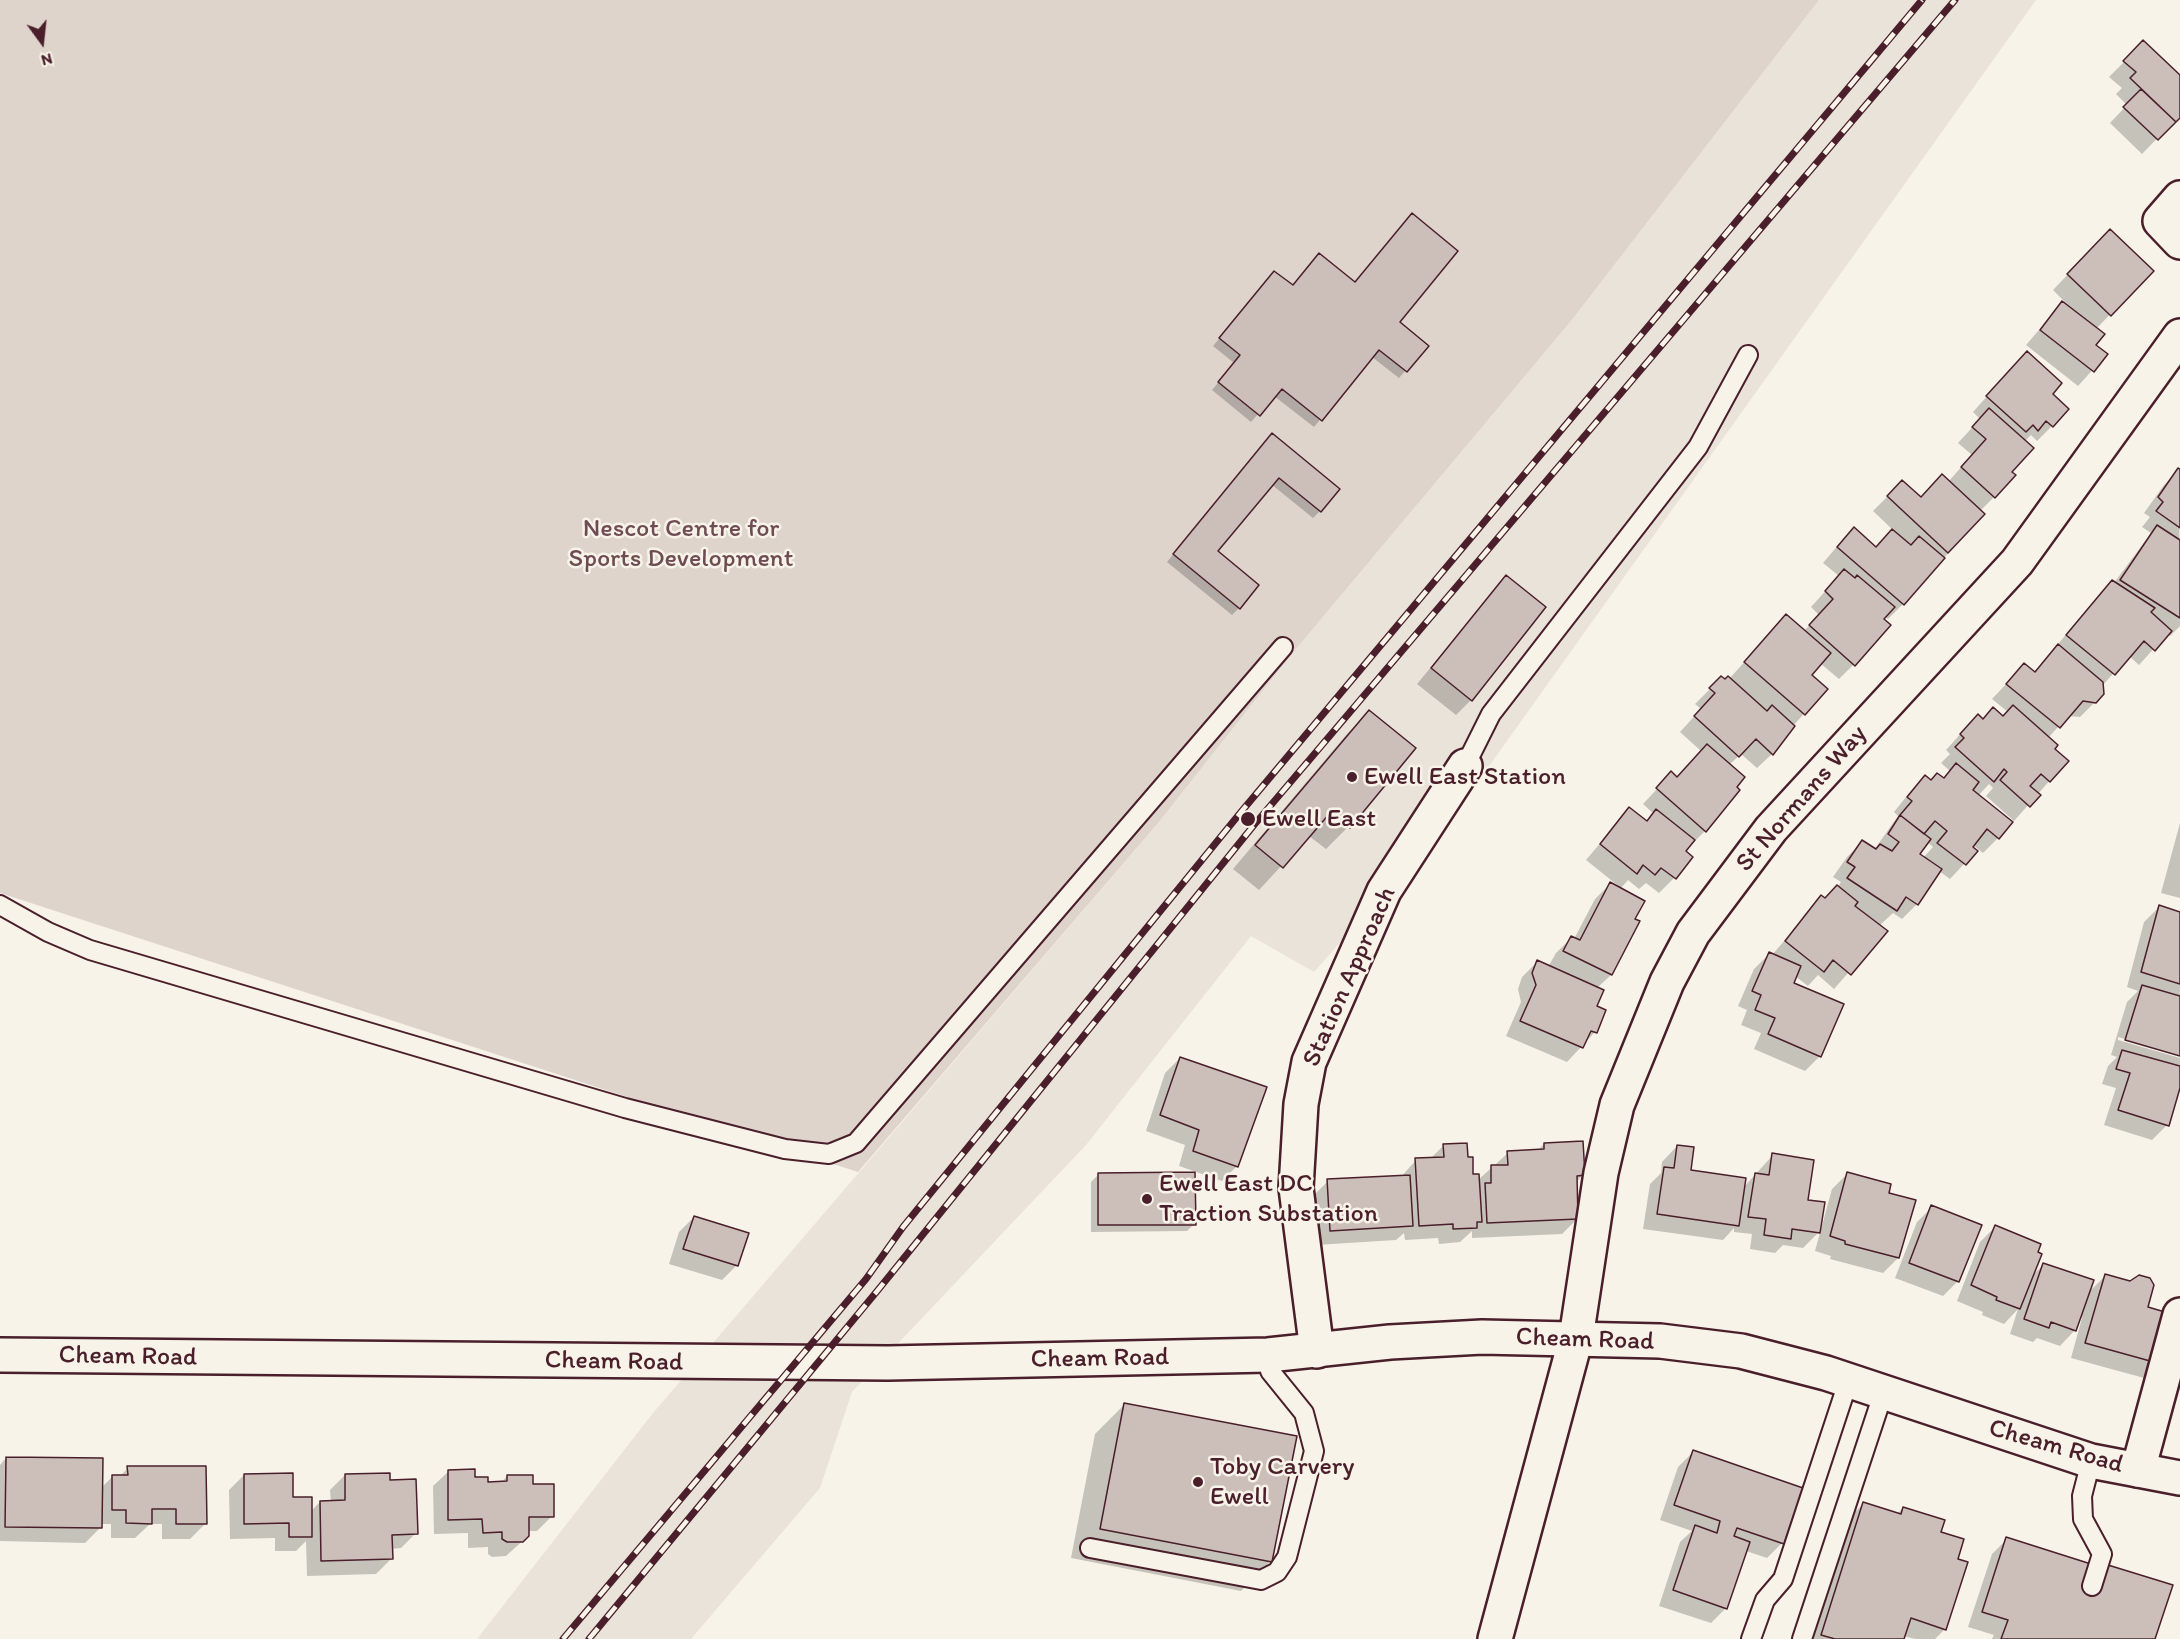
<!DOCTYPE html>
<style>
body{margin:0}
#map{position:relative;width:2180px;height:1639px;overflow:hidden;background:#f7f3e8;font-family:Itim,sans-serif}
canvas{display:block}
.north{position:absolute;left:12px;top:12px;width:60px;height:60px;-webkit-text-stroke:4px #f7f3e8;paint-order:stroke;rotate:165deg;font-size:16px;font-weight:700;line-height:24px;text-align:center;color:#4a1f2b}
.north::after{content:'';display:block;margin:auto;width:21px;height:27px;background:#4a1f2b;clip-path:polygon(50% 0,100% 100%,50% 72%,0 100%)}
</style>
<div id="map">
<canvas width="2180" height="1639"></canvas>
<div class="north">N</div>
</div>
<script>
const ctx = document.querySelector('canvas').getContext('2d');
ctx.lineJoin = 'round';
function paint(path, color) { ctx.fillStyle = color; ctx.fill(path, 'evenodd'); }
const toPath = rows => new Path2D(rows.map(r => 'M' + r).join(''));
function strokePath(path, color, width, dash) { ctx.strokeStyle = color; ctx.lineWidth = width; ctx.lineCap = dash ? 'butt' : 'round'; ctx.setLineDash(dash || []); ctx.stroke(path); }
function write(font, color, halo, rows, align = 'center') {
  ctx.font = font + ' Itim,sans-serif'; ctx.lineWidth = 5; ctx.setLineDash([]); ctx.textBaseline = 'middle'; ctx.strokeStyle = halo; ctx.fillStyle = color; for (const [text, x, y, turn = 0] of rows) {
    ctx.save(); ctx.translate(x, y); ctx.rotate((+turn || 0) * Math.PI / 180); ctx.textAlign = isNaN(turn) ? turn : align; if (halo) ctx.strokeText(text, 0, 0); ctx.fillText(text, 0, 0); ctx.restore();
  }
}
const built = toPath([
 [1819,0,2036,0,1457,811,1314,972,1251,936,1086,1145,852,1392,820,1488,691,1639,477,1639,653,1413,1159,822,1291,655,1571,321]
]);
const green = toPath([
 [0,0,1819,0,1571,321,1291,655,1159,822,858,1172,0,893]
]);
const shadow = toPath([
 [2143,43,2180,77,2180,115,2142,154,2110,123,2127,105,2116,94,2122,88,2109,77],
 [2095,246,2152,271,2096,329,2094,345,2106,355,2078,386,2026,345,2064,301,2053,290],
 [1319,255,1427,346,1399,378,1372,357,1314,427,1274,396,1251,422,1212,390,1234,363,1213,346,1268,280,1292,286],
 [2012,368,2051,394,2052,426,2037,441,2031,435,2024,442,2010,473,1994,497,1979,512,1983,514,1903,604,1888,619,1885,616,1854,664,1839,679,1820,663,1809,675,1826,689,1793,726,1772,754,1757,768,1741,754,1729,765,1705,831,1684,852,1691,857,1674,878,1659,893,1646,883,1639,889,1628,880,1621,888,1586,860,1629,809,1646,822,1654,814,1643,804,1671,774,1676,778,1701,751,1680,732,1701,709,1695,704,1721,678,1725,681,1729,679,1786,616,1804,631,1819,615,1811,607,1839,576,1823,563,1839,544,1854,529,1875,548,1893,530,1873,511,1902,482,1921,498,1948,482,1972,455,1958,443,1980,419,1973,412],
 [1265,442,1320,511,1313,518,1271,484,1216,552,1239,608,1232,615,1167,562],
 [2179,470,2180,626,2170,636,2167,634,2139,665,2129,656,2102,686,2095,702,2080,717,2068,716,2048,738,2053,750,2067,761,2014,821,1986,796,1993,788,1989,784,1978,796,1998,838,1983,853,1973,845,1971,847,1976,851,1950,879,1939,871,1917,904,1902,919,1893,913,1879,926,1885,931,1834,989,1818,975,1808,986,1795,976,1792,983,1820,1056,1805,1071,1754,1049,1761,1033,1741,1025,1747,1010,1738,1006,1754,969,1769,954,1772,955,1822,897,1825,899,1837,888,1841,882,1833,877,1847,857,1862,842,1874,850,1898,816,1894,812,1910,792,1925,777,1930,781,1943,779,1950,771,1941,763,1950,754,1946,750,1963,731,1982,720,1993,709,2002,717,2008,712,1992,699,2024,665,2034,673,2097,597,2114,583,2151,533,2142,527,2150,517,2144,513,2164,485],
 [1927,842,1933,847,1923,858,1918,855],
 [1506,577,1471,700,1456,715,1417,684],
 [1369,712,1348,827,1326,849,1309,836,1259,890,1233,869,1347,734],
 [2180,823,2180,898,2161,893],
 [1610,884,1633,920,1638,922,1611,975,1597,988,1595,1032,1567,1062,1506,1036,1521,1002,1518,989,1522,977,1537,962,1548,967,1556,953,1571,938,1574,939,1595,899],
 [2159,907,2180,913,2180,1055,2118,1037,2118,1040,2180,1058,2180,1083,2167,1125,2152,1140,2104,1125,2116,1088,2102,1084,2108,1066,2117,1057,2111,1055,2127,1002,2138,991,2127,987,2144,922],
 [1180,1058,1237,1166,1222,1181,1179,1166,1185,1145,1146,1131,1165,1073],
 [1544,1144,1583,1175,1575,1183,1577,1219,1562,1234,1472,1238,1472,1231,1460,1242,1439,1244,1438,1238,1405,1240,1404,1233,1396,1240,1316,1245,1313,1196,1328,1181,1401,1177,1416,1160,1430,1159,1443,1146,1467,1159,1472,1176,1478,1180,1508,1153,1537,1151],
 [1677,1146,1689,1172,1743,1188,1773,1155,1806,1201,1820,1231,1803,1248,1783,1245,1775,1253,1750,1249,1752,1234,1734,1232,1734,1228,1723,1240,1643,1229,1650,1184,1661,1173,1662,1162],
 [1847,1174,1887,1194,1898,1258,1883,1273,1830,1259,1831,1256,1815,1251,1832,1189],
 [1098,1175,1194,1224,1187,1231,1091,1232,1091,1182],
 [1932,1207,1958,1281,1943,1296,1895,1278,1917,1222],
 [694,1217,737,1265,722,1280,669,1264,679,1232],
 [1995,1227,2031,1277,2044,1264,2088,1293,2105,1276,2146,1308,2159,1363,2144,1378,2071,1358,2082,1318,2080,1317,2075,1330,2060,1346,2037,1338,2033,1342,2010,1334,2018,1309,2004,1324,1982,1315,1983,1312,1957,1301,1980,1242],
 [1124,1405,1271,1561,1241,1591,1071,1558,1095,1434],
 [1693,1452,1782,1543,1767,1558,1746,1551,1726,1608,1711,1623,1659,1606,1680,1542,1692,1531,1660,1520,1678,1467],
 [6,1458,101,1488,113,1476,120,1476,128,1468,205,1524,190,1539,162,1539,162,1524,150,1524,135,1538,111,1538,111,1524,100,1524,100,1528,85,1543,0,1541,0,1465],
 [449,1471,486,1483,501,1483,507,1476,532,1486,552,1516,537,1531,527,1531,528,1536,506,1556,492,1557,488,1554,488,1547,468,1548,468,1533,434,1534,433,1486],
 [244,1475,292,1499,310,1512,320,1502,331,1502,330,1490,345,1475,389,1481,416,1533,401,1548,391,1549,391,1559,376,1574,307,1576,306,1541,296,1551,275,1551,275,1538,230,1539,229,1490],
 [1864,1503,1897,1514,1903,1508,1939,1533,1956,1560,1945,1629,1935,1639,1915,1639,1904,1636,1903,1639,1810,1639,1849,1518],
 [2007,1539,2154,1639,1992,1639,1994,1635,1968,1627,1992,1554]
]);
const building = toPath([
 [2143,40,2180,75,2180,118,2176,122,2130,78,2136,72,2123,61,2143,40],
 [2141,89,2176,122,2158,140,2123,107,2141,89],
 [1412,213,1458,251,1400,322,1429,346,1407,372,1379,350,1322,421,1282,389,1260,416,1218,382,1240,355,1219,338,1274,271,1293,285,1319,253,1355,282,1412,213],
 [2110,229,2154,271,2111,316,2067,274,2110,229],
 [2062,301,2105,334,2096,345,2108,354,2094,372,2040,330,2062,301],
 [2027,351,2062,383,2053,394,2069,409,2053,427,2046,421,2038,431,2033,425,2026,432,1986,396,2027,351],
 [1989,408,2034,448,2012,472,2016,475,1995,498,1961,467,1986,439,1972,427,1989,408],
 [1272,433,1340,489,1321,512,1279,478,1218,551,1259,585,1240,609,1173,554,1272,433],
 [2178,468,2180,469,2180,528,2156,511,2163,502,2158,497,2178,468],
 [1942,474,1985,514,1948,553,1887,496,1902,480,1921,497,1942,474],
 [2157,525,2180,540,2180,618,2120,580,2157,525],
 [1854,527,1876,547,1892,529,1911,545,1919,536,1945,558,1904,605,1837,547,1854,527],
 [1844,569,1855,578,1857,575,1895,607,1884,619,1891,625,1855,666,1809,625,1833,599,1825,591,1844,569],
 [1506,575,1546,607,1472,701,1431,668,1506,575],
 [2112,580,2155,608,2151,612,2172,631,2155,651,2144,641,2115,675,2066,635,2112,580],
 [1786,614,1831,653,1812,675,1828,689,1805,715,1744,662,1786,614],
 [2058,644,2103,682,2104,694,2096,703,2083,701,2060,728,2006,684,2024,663,2035,672,2058,644],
 [1721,676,1725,679,1728,676,1767,711,1772,705,1795,726,1773,755,1756,739,1739,757,1694,716,1715,693,1709,688,1721,676],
 [2013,705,2058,745,2055,749,2069,761,2050,782,2041,774,2030,786,2041,795,2030,807,2000,780,2007,772,2004,769,1994,782,1955,747,1964,738,1960,734,1978,714,1983,719,1993,707,2003,716,2013,705],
 [1369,710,1416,748,1350,828,1330,813,1283,868,1255,845,1369,710],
 [1707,744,1745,777,1737,787,1740,790,1706,832,1656,788,1671,771,1677,777,1707,744],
 [1956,763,1979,782,1973,790,2013,822,1999,839,1987,829,1973,847,1978,851,1966,865,1937,843,1947,831,1935,821,1924,834,1900,815,1912,801,1907,797,1925,775,1931,780,1937,773,1944,778,1956,763],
 [1629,807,1647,821,1656,809,1695,840,1686,851,1693,857,1676,879,1661,868,1655,875,1643,865,1637,874,1600,844,1629,807],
 [1900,815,1931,839,1920,854,1942,869,1918,905,1906,897,1897,911,1847,878,1855,867,1847,862,1862,840,1876,849,1880,844,1892,851,1899,842,1888,834,1900,815],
 [1610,882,1645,901,1635,919,1640,921,1612,975,1563,951,1571,936,1580,940,1610,882],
 [1837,885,1858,902,1855,906,1888,931,1851,975,1833,960,1824,972,1785,941,1821,895,1825,898,1837,885],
 [2159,905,2180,912,2180,984,2141,972,2159,905],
 [1769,952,1801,966,1794,983,1844,1004,1821,1057,1768,1034,1775,1018,1755,1010,1761,995,1752,991,1769,952],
 [1537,960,1604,990,1597,1006,1606,1010,1597,1033,1591,1031,1583,1048,1520,1021,1536,985,1532,973,1537,960],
 [2142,985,2180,996,2180,1056,2125,1040,2142,985],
 [2122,1050,2180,1066,2180,1088,2169,1126,2118,1110,2130,1073,2116,1069,2122,1050],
 [1180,1057,1267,1087,1238,1167,1193,1151,1199,1130,1160,1115,1180,1057],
 [1583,1141,1585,1175,1577,1176,1578,1219,1487,1223,1485,1183,1491,1183,1491,1165,1508,1165,1507,1151,1544,1149,1544,1143,1583,1141],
 [1467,1143,1468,1157,1473,1157,1473,1174,1479,1174,1482,1222,1477,1222,1477,1228,1453,1229,1453,1224,1419,1226,1415,1158,1444,1157,1443,1144,1467,1143],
 [1677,1145,1694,1147,1691,1170,1746,1178,1739,1226,1657,1214,1664,1167,1674,1168,1677,1145],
 [1772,1153,1814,1160,1808,1200,1825,1202,1820,1233,1792,1229,1791,1239,1764,1235,1766,1219,1748,1217,1755,1173,1769,1175,1772,1153],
 [1195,1172,1196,1225,1098,1225,1098,1173,1195,1172],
 [1847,1172,1891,1184,1889,1193,1916,1200,1899,1258,1845,1244,1845,1241,1830,1236,1847,1172],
 [1410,1175,1413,1226,1330,1231,1327,1179,1410,1175],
 [1931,1205,1982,1225,1959,1282,1909,1263,1931,1205],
 [694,1216,749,1233,738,1266,683,1249,694,1216],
 [1995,1225,2041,1244,2038,1252,2042,1254,2020,1309,1996,1300,1997,1297,1971,1285,1995,1225],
 [2043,1263,2094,1280,2076,1331,2051,1322,2049,1328,2024,1319,2043,1263],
 [2105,1274,2130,1281,2139,1275,2150,1278,2154,1285,2148,1307,2175,1315,2161,1364,2085,1343,2105,1274],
 [1124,1403,1297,1436,1272,1562,1100,1529,1124,1403],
 [1693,1450,1803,1488,1784,1544,1737,1528,1734,1536,1750,1542,1727,1609,1673,1590,1695,1525,1717,1533,1720,1521,1674,1505,1693,1450],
 [6,1457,103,1458,102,1528,5,1527,6,1457],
 [127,1466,206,1466,207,1524,176,1524,176,1509,152,1509,152,1524,126,1523,126,1510,112,1510,112,1475,128,1475,127,1466],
 [475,1469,475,1477,488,1477,488,1482,507,1481,507,1475,533,1475,533,1484,554,1484,554,1517,529,1517,529,1536,523,1542,507,1542,502,1539,502,1532,483,1533,482,1519,448,1520,448,1470,475,1469],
 [293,1473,293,1497,312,1497,312,1537,289,1537,289,1523,244,1524,244,1474,293,1473],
 [390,1473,390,1480,416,1479,418,1534,392,1535,393,1559,321,1561,320,1501,345,1500,345,1474,390,1473],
 [1863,1502,1901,1514,1903,1507,1945,1520,1941,1532,1964,1539,1958,1559,1968,1562,1946,1630,1911,1618,1904,1639,1835,1639,1821,1635,1863,1502],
 [2006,1537,2091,1564,2100,1588,2108,1565,2173,1585,2155,1639,2001,1639,2008,1620,1982,1612,2006,1537]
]);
const lane = toPath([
 [1465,766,1491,714,1698,447,1748,355],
 [0,905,48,932,90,950,625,1108,785,1149,829,1154,856,1143,1283,647],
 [2091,1461,2082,1496,2083,1519,2102,1554,2092,1586],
 [1090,1548,1261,1580,1277,1572,1287,1557,1314,1451,1304,1413,1270,1371,1268,1355],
 [1751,1639,1765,1600,1783,1579,1849,1379],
 [1802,1639,1884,1391]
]);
const street = toPath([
 [2180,198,2160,221,2180,242],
 [1317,1351,1296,1188,1301,1104,1309,1062,1384,891,1465,766],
 [2138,1470,2180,1315],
 [1495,1639,1576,1338,1601,1173,1617,1105,1667,982,1693,933,1771,829,2017,562,2180,336]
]);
const highway = toPath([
 [0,1355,888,1363,1268,1355,1390,1342,1482,1337,1660,1341,1741,1351,1826,1373,2091,1461,2180,1478]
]);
const rail = toPath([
 [563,1639,866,1279,903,1227,1241,812,1922,0],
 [589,1639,878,1290,1254,825,1955,0]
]);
const markers = [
 [1352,777,6,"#4a1f2b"],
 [1248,819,8,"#4a1f2b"],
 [1147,1199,6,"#4a1f2b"],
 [1198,1482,6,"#4a1f2b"]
];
const parkNames = [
 ["Nescot Centre for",681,529],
 ["Sports Development",681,559]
];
const poiNames = [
 ["Ewell East Station",1364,777],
 ["Ewell East",1262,819],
 ["Ewell East DC",1159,1184],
 ["Traction Substation",1159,1214],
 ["Toby Carvery",1210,1467],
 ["Ewell",1210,1497]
];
const streetNames = [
 ["St Normans Way",1802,799,-49],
 ["Station Approach",1350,977,-66],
 ["Cheam Road",1585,1340,2],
 ["Cheam Road",128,1357,1],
 ["Cheam Road",1100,1359,-1],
 ["Cheam Road",614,1362,1],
 ["Cheam Road",2056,1447,16]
];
paint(built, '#eae3da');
paint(green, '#ded4cc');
paint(shadow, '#0003');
paint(building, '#ccbfb9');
strokePath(building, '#4a1f2b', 1.5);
strokePath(lane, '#4a1f2b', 22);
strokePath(street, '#4a1f2b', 38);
strokePath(highway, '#4a1f2b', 38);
strokePath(lane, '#f7f3e8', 18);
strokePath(street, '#f7f3e8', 33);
strokePath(highway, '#f7f3e8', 33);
strokePath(rail, '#4a1f2b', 7);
strokePath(rail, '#f7f3e8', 4.5, [14]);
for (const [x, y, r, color] of markers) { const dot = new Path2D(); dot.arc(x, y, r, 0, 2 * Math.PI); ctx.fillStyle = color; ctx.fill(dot); strokePath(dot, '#f7f3e8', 2); }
write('26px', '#6f4c53', '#f7f3e8', parkNames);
write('26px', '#4a1f2b', '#f7f3e8', poiNames, 'left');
write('26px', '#4a1f2b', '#f7f3e8', streetNames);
</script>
